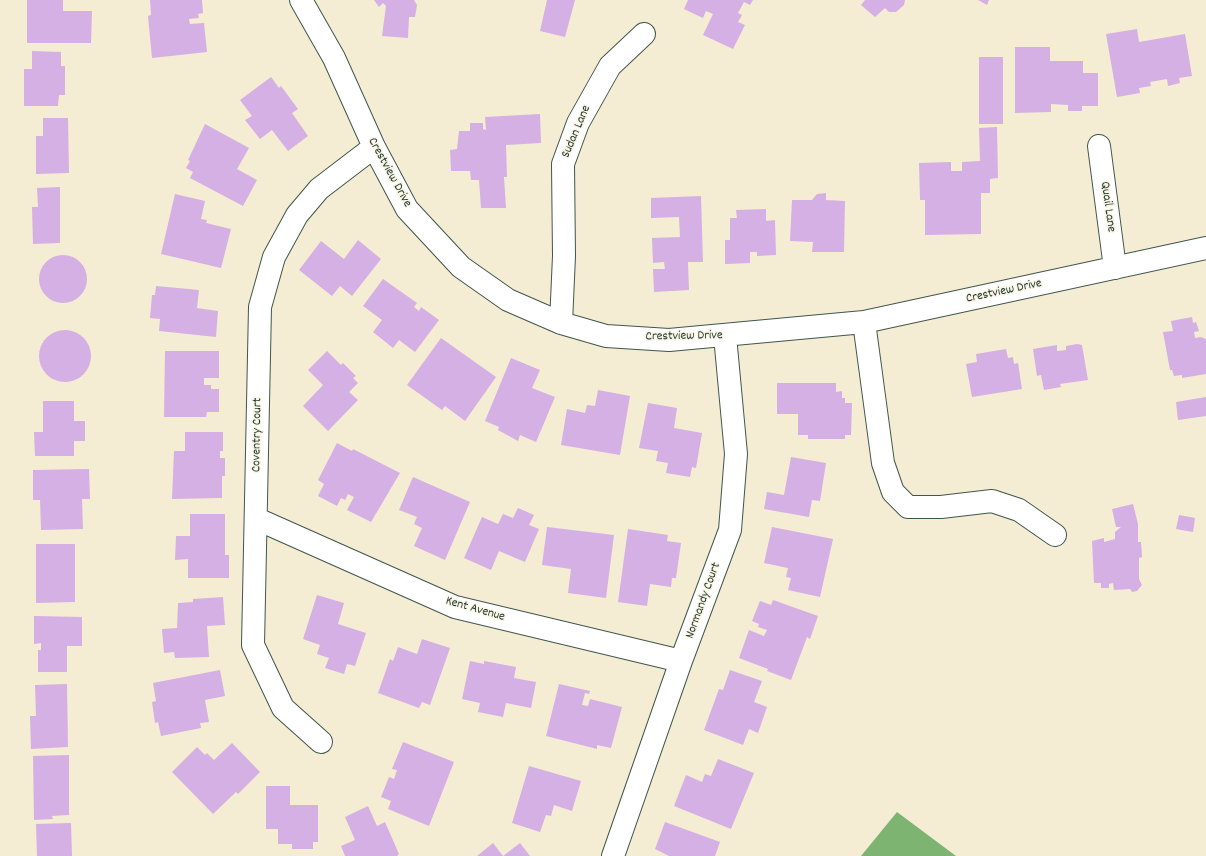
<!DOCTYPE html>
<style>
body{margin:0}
canvas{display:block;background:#f4ecd3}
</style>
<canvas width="1206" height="856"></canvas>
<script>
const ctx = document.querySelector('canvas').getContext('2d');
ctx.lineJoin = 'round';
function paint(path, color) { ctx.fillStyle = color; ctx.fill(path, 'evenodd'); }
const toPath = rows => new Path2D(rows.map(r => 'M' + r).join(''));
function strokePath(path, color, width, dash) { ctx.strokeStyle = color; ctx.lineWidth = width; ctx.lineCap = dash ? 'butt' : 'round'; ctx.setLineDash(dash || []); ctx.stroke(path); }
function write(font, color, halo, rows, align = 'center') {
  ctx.font = font + ' Dekko,sans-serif'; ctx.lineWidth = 3; ctx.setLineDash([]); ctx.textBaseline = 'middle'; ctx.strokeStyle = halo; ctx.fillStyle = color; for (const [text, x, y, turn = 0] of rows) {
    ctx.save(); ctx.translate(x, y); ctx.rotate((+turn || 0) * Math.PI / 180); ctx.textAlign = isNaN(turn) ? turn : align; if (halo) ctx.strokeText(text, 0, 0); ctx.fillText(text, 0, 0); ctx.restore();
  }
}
const forest = toPath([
 [897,812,956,856,861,856]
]);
const building = toPath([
 [27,0,63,0,63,11,92,11,91,43,27,43],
 [150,0,202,0,203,13,198,14,199,18,189,19,190,24,204,23,207,52,152,58,148,16,151,15],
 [374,0,414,0,417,5,415,17,409,17,408,38,382,36,386,6,383,3,379,7],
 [547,0,575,0,565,37,540,31],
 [688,0,753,0,750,5,744,2,738,13,742,15,738,22,745,25,733,49,703,35,713,14,706,11,703,18,684,9],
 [865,0,905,0,904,5,896,12,889,12,885,8,875,17,861,5],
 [978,0,989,0,987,5],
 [1137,29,1139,42,1185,34,1192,76,1179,78,1180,83,1168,86,1167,79,1150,82,1151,86,1139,88,1140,93,1117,97,1106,34],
 [1015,47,1050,47,1050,61,1083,61,1083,73,1098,73,1098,106,1082,106,1082,111,1068,111,1068,105,1051,104,1051,112,1015,113],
 [32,51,61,52,61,66,65,66,65,95,59,95,58,106,24,106,24,69,32,69],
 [979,57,1003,57,1003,124,979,124],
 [271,77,279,88,281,86,298,109,292,113,308,136,288,151,272,130,260,139,245,120,252,116,240,100],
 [540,114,541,143,506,145,507,177,504,177,506,208,481,208,479,180,471,180,470,171,451,171,450,150,457,149,459,131,470,131,470,123,483,123,483,129,486,130,485,117],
 [43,118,68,118,69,173,36,174,36,136,43,136],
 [205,124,249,148,237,169,257,180,243,206,190,178,193,172,186,168,190,161,188,160],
 [997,127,998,178,990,179,990,193,981,193,981,234,925,235,925,200,920,200,919,163,951,162,951,171,962,171,962,162,980,161,979,128],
 [60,187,60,243,33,244,32,207,38,207,37,188],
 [826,193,826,200,845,201,844,252,812,252,813,242,790,241,792,200,812,200,817,194],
 [175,194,205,201,201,219,207,220,206,223,231,229,221,268,161,254],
 [701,196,703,262,688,262,689,290,654,292,653,269,665,269,664,262,653,263,652,238,680,237,679,217,651,218,651,198],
 [766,209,766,221,775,220,776,255,757,256,757,252,750,252,750,263,725,264,725,240,730,240,730,218,737,218,736,210],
 [358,240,381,259,352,296,340,286,332,296,299,270,321,241,344,259],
 '39 279a24 24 0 1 1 48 0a24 24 0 1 1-48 0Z',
 [383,279,417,303,414,307,419,311,421,307,439,320,415,352,399,340,393,348,373,332,382,320,363,306],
 [156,286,199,290,197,308,218,311,216,337,159,331,160,319,150,318,152,295,155,295],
 [1192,317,1193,323,1196,322,1199,331,1194,332,1195,338,1201,337,1206,339,1206,374,1182,378,1182,375,1174,376,1172,370,1170,370,1163,332,1173,331,1171,321],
 '39 356a26 26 0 1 1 52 0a26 26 0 1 1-52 0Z',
 [441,338,496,377,465,421,445,406,442,410,407,385],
 [1077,344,1082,345,1088,380,1060,384,1061,387,1044,390,1041,375,1037,376,1033,349,1057,345,1057,351,1066,350,1066,346],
 [1006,349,1008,358,1013,357,1014,364,1018,363,1022,389,972,397,966,364,977,362,976,354],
 [165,351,219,351,219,378,204,378,204,385,211,385,211,389,219,389,219,412,207,412,206,417,164,417],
 [327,351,341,365,343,363,356,376,353,378,358,383,349,392,358,400,328,431,303,406,323,385,308,370],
 [511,358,540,370,532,388,555,397,536,442,520,435,518,441,498,430,499,427,485,421],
 [777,383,836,383,836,392,842,391,842,398,845,398,845,403,852,403,851,435,845,435,845,439,808,439,808,435,798,435,798,414,777,414],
 [598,390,630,396,620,455,561,445,567,409,585,413,587,405,595,406],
 [1206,397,1206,416,1178,420,1176,402],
 [43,401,74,401,74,421,85,421,85,441,74,441,74,456,35,456,34,432,43,432],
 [648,403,677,408,674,428,702,433,696,468,692,467,690,477,666,473,668,463,656,461,658,451,639,448],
 [185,432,223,432,223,451,220,451,220,458,225,458,225,476,222,476,222,498,172,499,174,451,185,451],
 [337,443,352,451,353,449,400,473,371,522,347,510,354,497,348,494,345,500,341,498,337,506,318,496,324,484,318,480],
 [791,457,826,463,820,501,812,500,809,517,764,509,767,492,784,495],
 [89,469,90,499,82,499,83,529,41,530,40,500,33,500,33,470],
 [413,477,470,502,445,560,414,546,422,528,414,524,417,517,399,510],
 [1133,504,1138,524,1138,542,1141,542,1142,557,1139,558,1139,579,1142,585,1137,591,1132,592,1130,589,1114,590,1113,583,1109,584,1109,588,1101,588,1101,583,1094,583,1092,541,1104,538,1104,542,1115,539,1115,532,1121,527,1116,527,1112,509],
 [518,508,534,515,529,525,539,529,525,562,499,551,491,570,464,558,482,517,498,524,503,514,513,518],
 [190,514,225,514,225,555,229,555,229,578,188,578,188,559,175,560,176,536,190,536],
 [1179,515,1195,518,1193,532,1176,529],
 [547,527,614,535,606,598,568,593,571,569,542,565],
 [772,527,833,539,820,597,788,590,791,578,786,577,788,568,764,563],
 [628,529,668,535,667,541,681,543,676,578,672,578,671,587,650,584,647,606,618,602],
 [36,544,75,544,75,602,36,603],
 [317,595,344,603,338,624,366,633,355,666,347,664,344,674,325,668,329,658,317,654,320,645,303,639],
 [223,597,225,625,207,626,209,657,175,658,174,652,164,653,162,629,177,628,178,603,193,602,193,599],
 [773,600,818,616,810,639,807,637,791,680,767,671,768,669,739,658,749,630,764,636,767,630,758,627,759,624,752,621,760,601,771,605],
 [34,616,82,617,82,646,67,646,67,672,38,672,38,650,41,650,41,643,34,644],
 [422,639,450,648,430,705,422,702,419,708,378,693,390,659,393,661,398,647,417,654],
 [470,661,484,664,484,661,516,667,514,678,536,682,531,708,506,703,503,717,478,712,480,703,462,699],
 [220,670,225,696,205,700,209,722,200,723,201,728,161,736,158,722,155,723,152,702,156,701,153,683],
 [730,670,762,681,754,702,767,707,758,733,749,729,743,745,704,730,719,689,723,690],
 [67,684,68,747,31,749,30,716,36,716,35,685],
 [559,684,590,691,589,694,585,693,582,705,588,706,590,699,622,707,611,748,597,745,597,749,546,736],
 [403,742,454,762,429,826,388,809,391,801,381,797,389,777,394,779,397,770,392,769],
 [232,743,260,772,238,794,236,792,213,814,172,772,197,747,205,755,207,753,214,760],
 [69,755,69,815,52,816,53,819,34,820,33,756],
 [718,759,754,773,731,829,674,806,686,775,702,782,705,774,711,776],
 [529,766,581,781,572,811,554,805,551,816,546,815,540,832,512,823],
 [266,786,290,786,290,805,318,805,318,842,313,842,313,849,292,849,292,844,278,844,278,829,266,829],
 [368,806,377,826,385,822,399,854,397,856,345,856,341,846,355,840,345,817],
 [665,822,720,842,715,856,669,856,655,849],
 [71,823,72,856,37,856,36,824],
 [493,843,503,856,477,856],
 [520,843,530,856,503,856]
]);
const minor = toPath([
 [301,0,334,58,374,147,407,209,461,267,508,300,561,323,606,336,669,340,864,322,1206,248],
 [1099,146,1115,268],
 [864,322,883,463,893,492,908,507,941,507,992,501,1019,510,1055,535],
 [561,323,564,256,563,164,578,123,610,66,644,34],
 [257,519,455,607,681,661],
 [321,742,283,708,253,645,260,307,274,257,297,215,319,189,374,147],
 [613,856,681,661,730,530,736,454,725,336]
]);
const streetNames = [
 ["Sudan Lane",577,132,-67],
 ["Crestview Drive",389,173,61],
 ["Quail Lane",1107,207,82],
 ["Crestview Drive",1004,292,-12],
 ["Crestview Drive",684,337,-1],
 ["Coventry Court",258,435,-89],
 ["Normandy Court",704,601,-70],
 ["Kent Avenue",475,610,16]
];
paint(forest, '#7eb471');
paint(building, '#d5b0e5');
strokePath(minor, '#3f574c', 24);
strokePath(minor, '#fff', 22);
write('13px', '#1f3d34', '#fcf5e5', streetNames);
</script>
